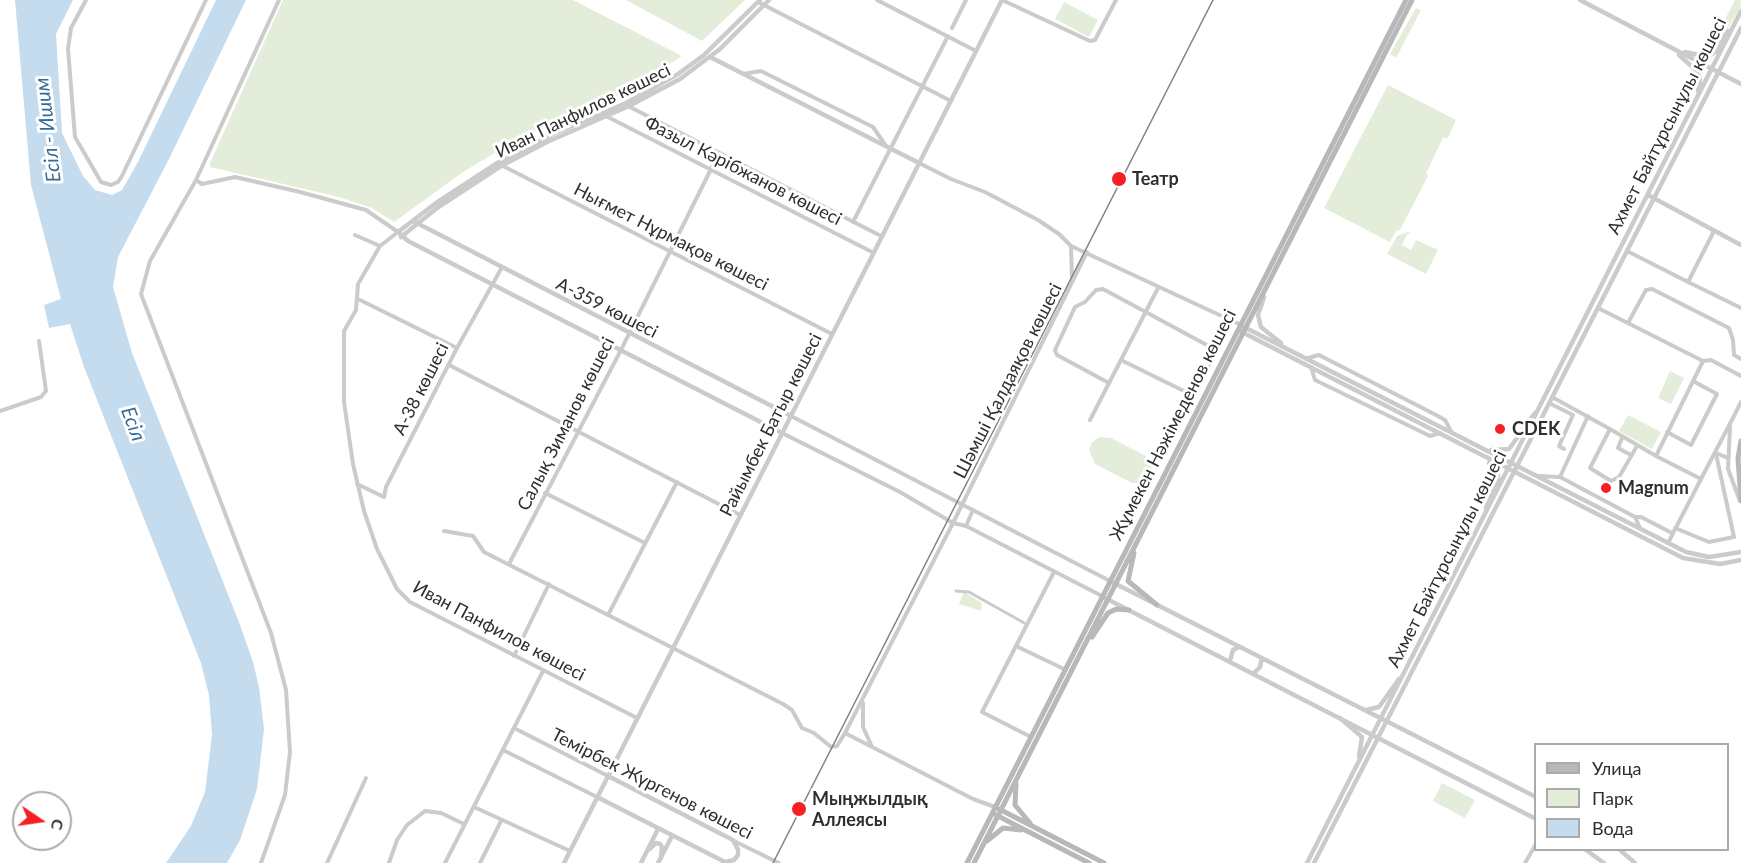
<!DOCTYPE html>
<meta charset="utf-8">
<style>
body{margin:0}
#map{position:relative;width:1741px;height:863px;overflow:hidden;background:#fff;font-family:Lato,sans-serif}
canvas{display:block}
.legend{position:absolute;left:1534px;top:743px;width:195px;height:108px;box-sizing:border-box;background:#fff;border:2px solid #ababab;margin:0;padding:8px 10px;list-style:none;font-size:18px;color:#2e2e2e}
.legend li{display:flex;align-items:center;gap:12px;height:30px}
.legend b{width:30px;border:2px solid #ababab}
.north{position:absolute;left:12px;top:791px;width:60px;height:60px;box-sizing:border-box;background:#fff;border:2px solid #ababab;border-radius:50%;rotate:103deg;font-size:16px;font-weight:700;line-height:24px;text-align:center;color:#2e2e2e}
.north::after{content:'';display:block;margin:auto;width:21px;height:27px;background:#f51f24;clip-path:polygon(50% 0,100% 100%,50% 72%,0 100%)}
</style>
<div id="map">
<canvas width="1741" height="863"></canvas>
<ul class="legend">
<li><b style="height:8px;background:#b8b8b8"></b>Улица</li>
<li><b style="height:16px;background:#e3edda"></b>Парк</li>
<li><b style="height:16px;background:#c4dcee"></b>Вода</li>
</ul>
<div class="north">С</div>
</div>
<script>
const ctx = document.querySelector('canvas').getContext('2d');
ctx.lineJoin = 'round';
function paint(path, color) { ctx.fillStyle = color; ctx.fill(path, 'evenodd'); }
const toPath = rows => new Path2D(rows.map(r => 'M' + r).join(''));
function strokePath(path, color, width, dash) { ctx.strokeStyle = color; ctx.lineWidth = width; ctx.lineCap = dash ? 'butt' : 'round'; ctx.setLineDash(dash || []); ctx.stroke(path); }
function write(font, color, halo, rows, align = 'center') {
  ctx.font = font + ' Lato,sans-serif'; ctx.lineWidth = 6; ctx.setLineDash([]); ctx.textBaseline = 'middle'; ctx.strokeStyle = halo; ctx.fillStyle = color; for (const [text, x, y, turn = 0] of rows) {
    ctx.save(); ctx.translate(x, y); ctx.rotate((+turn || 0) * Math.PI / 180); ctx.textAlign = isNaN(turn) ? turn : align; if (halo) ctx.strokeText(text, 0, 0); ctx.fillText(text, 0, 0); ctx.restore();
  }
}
const green = toPath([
 [283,0,573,0,682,56,619,95,556,121,503,148,463,172,394,222,372,208,339,197,210,167,210,163],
 [626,0,745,0,702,41],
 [1735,0,1740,0,1741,6,1715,50,1713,43],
 [1064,2,1098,20,1089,37,1055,19],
 [1416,8,1421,10,1396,58,1390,54],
 [1388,85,1456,120,1448,138,1443,138,1426,173,1428,176,1400,230,1396,231,1390,242,1324,208],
 [1408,232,1411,234,1407,234,1402,245,1411,250,1416,240,1438,250,1426,274,1387,254,1397,236],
 [1670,371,1684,378,1671,404,1658,398],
 [1628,415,1661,432,1652,449,1619,431],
 [1100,437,1111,438,1146,456,1152,467,1148,478,1141,483,1132,483,1095,464,1089,450,1092,442],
 [964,592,982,603,981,611,959,604],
 [1442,783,1475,800,1465,818,1433,801]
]);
const water = toPath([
 [15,0,73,0,56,34,62,133,83,176,95,190,112,195,122,190,138,162,216,0,246,0,169,159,118,257,113,287,132,353,239,622,253,662,259,687,264,729,257,789,240,840,227,863,166,863,191,826,205,792,212,735,209,695,201,663,84,367,70,324,49,328,44,305,61,299,31,185]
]);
const pedestrian = toPath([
 [956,591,969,592,1026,624]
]);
const minor = toPath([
 [86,0,71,28,68,49,75,137,101,182,111,185,118,182,122,176,206,0],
 [279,0,196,180,202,184,235,177,300,192,366,210,398,232,380,246,355,235],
 [877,0,976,51],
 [1002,0,1090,41,1095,40,1116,0],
 [758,2,951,101],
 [952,28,966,0],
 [743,74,761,71,873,127,886,146],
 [628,106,881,236],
 [604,115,872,252],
 [919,163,951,179,985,192,1038,220,1059,234,1071,246,1241,325],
 [501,165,832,334],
 [196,180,150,261,141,294,271,633,286,690,290,752,285,795,261,863],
 [853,222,948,36],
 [380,246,358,284,356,310,344,331,344,402,353,464,364,511,377,549,397,589,410,602,637,718],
 [1071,246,1072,279],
 [1627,251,1688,282,1714,231],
 [1688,282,1741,308],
 [358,299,457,348],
 [1598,308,1703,361,1711,360,1741,376],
 [1628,323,1646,290,1652,289,1729,328,1733,340,1734,355,1741,359],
 [1308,358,1319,355,1438,416,1445,420,1452,433],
 [1703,361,1656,456,1701,479,1735,414],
 [449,365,740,515],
 [1311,367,1315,380,1430,436,1440,433],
 [1109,383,1057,355,1055,350,1075,307,1085,302,1096,290,1103,289,1216,350,1194,396,1121,360],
 [1552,397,1610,429,1590,468,1611,481,1619,477,1637,446],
 [1549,403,1573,415,1559,446,1564,449],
 [0,411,41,397,46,391,39,341],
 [1735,414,1741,402],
 [791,416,1110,581],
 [1090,420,1158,288],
 [1730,427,1728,469,1740,501],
 [1610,429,1656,456],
 [1667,432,1691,445,1717,394,1693,381],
 [782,433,900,492,953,523,1087,252],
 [1622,438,1618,448,1631,455],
 [1716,453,1728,458],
 [1538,476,1560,477,1635,517,1640,528],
 [1560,477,1588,416],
 [357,484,384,497,386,487,457,348,501,269],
 [545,493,645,543],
 [973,510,966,526,1102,596],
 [1635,517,1641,517,1672,533],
 [1675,528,1709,542,1734,537,1716,454],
 [444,531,473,536,484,552,783,704,792,710,802,728,814,733,831,747,837,746,845,733,953,523,966,526],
 [1668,543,1701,479],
 [509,564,621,350,719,153],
 [1054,572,1016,646,1064,669],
 [608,615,677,482],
 [1016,646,982,712,1031,737],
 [514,656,549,584],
 [863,703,863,727,872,747],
 [514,728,608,776],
 [845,733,973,799,995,807],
 [503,750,597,797],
 [474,807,570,851],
 [734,841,779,863],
 [327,863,366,778],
 [389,863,397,840,407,825,425,811,441,813,464,824],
 [445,863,543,671],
 [480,863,501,821],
 [1525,863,1536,844]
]);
const tertiary = toPath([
 [760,0,704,55,678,74,626,103,553,134,499,162,436,203,398,232,408,241,782,433],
 [1580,0,1741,84],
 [1685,52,1708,57,1715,52,1728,31],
 [1679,55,1698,72,1700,79,1698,91],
 [710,57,919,163],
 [1648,195,1741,245],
 [415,222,791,416],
 [401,237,437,208,501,166,547,142,629,106,680,79,720,49,769,0],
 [1264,297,1258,315,1261,327,1281,343],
 [1244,327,1686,552,1709,557,1741,552],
 [1238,330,1683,558,1720,564,1741,560],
 [1491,450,1509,449,1535,413],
 [1486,508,1498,481,1498,472,1489,463],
 [1110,581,1536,797],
 [1105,598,1536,819],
 [1230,661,1233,650,1239,647],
 [1254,673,1260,667,1262,658],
 [1366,710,1379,707,1399,679],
 [1340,718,1362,737,1359,756],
 [597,797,725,862,734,860,738,855,738,850,733,840,608,776],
 [650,849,656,843,660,844,662,847,661,858],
 [1586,850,1604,863],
 [1620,850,1635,863],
 [564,863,1002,0],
 [641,863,658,829],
 [658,863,672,836],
 [1307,863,1741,11],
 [1314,863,1741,28]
]);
const secondary = toPath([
 [1741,441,1738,458,1741,501],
 [1134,553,1128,581,1157,605],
 [1092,637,1108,613,1116,609,1129,610],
 [1016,784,1015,805,1030,823],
 [999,809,1104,863],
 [996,815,1089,863],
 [987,841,1003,828,1021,830],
 [967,863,1406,0],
 [974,863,1412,0]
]);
const tram = toPath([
 [773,863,1213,0]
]);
const markers = [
 [1119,179,8,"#f51f24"],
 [1500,429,6,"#f51f24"],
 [1606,488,6,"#f51f24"],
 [799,809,8,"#f51f24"]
];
const streetNames = [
 ["Иван Панфилов көшесі",583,111,-26],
 ["Ахмет Байтұрсынұлы көшесі",1667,126,-63],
 ["Фазыл Кәрібжанов көшесі",743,171,27],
 ["Нығмет Нұрмақов көшесі",671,237,27],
 ["А-359 көшесі",607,308,27],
 ["Шәмші Қалдаяқов көшесі",1008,381,-63],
 ["А-38 көшесі",421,389,-63],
 ["Салық Зиманов көшесі",566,424,-63],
 ["Райымбек Батыр көшесі",771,425,-63],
 ["Жұмекен Нәжімеденов көшесі",1173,425,-63],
 ["Ахмет Байтұрсынұлы көшесі",1447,559,-63],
 ["Иван Панфилов көшесі",499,631,28],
 ["Темірбек Жүргенов көшесі",652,784,27]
];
const poiNames = [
 ["Театр",1132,179],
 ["CDEK",1512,429],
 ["Magnum",1618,488],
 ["Мыңжылдық",812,799],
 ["Аллеясы",812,820]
];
const waterNames = [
 ["Есіл - Ишим",48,130,-97],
 ["Есіл",133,424,69]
];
paint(green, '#e3edda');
paint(water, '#c4dcee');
strokePath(pedestrian, '#cbcbcb', 3);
strokePath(minor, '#cbcbcb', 4);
strokePath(tertiary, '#cbcbcb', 4.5);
strokePath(secondary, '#b8b8b8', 5);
strokePath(tram, '#838383', 1.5);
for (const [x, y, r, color] of markers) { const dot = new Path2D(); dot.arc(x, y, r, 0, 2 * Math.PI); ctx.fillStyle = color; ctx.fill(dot); strokePath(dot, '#fff', 2); }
write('18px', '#2e2e2e', '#fff', streetNames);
write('bold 18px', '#2e2e2e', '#fff', poiNames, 'left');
write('italic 20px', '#346b97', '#fff', waterNames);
</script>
